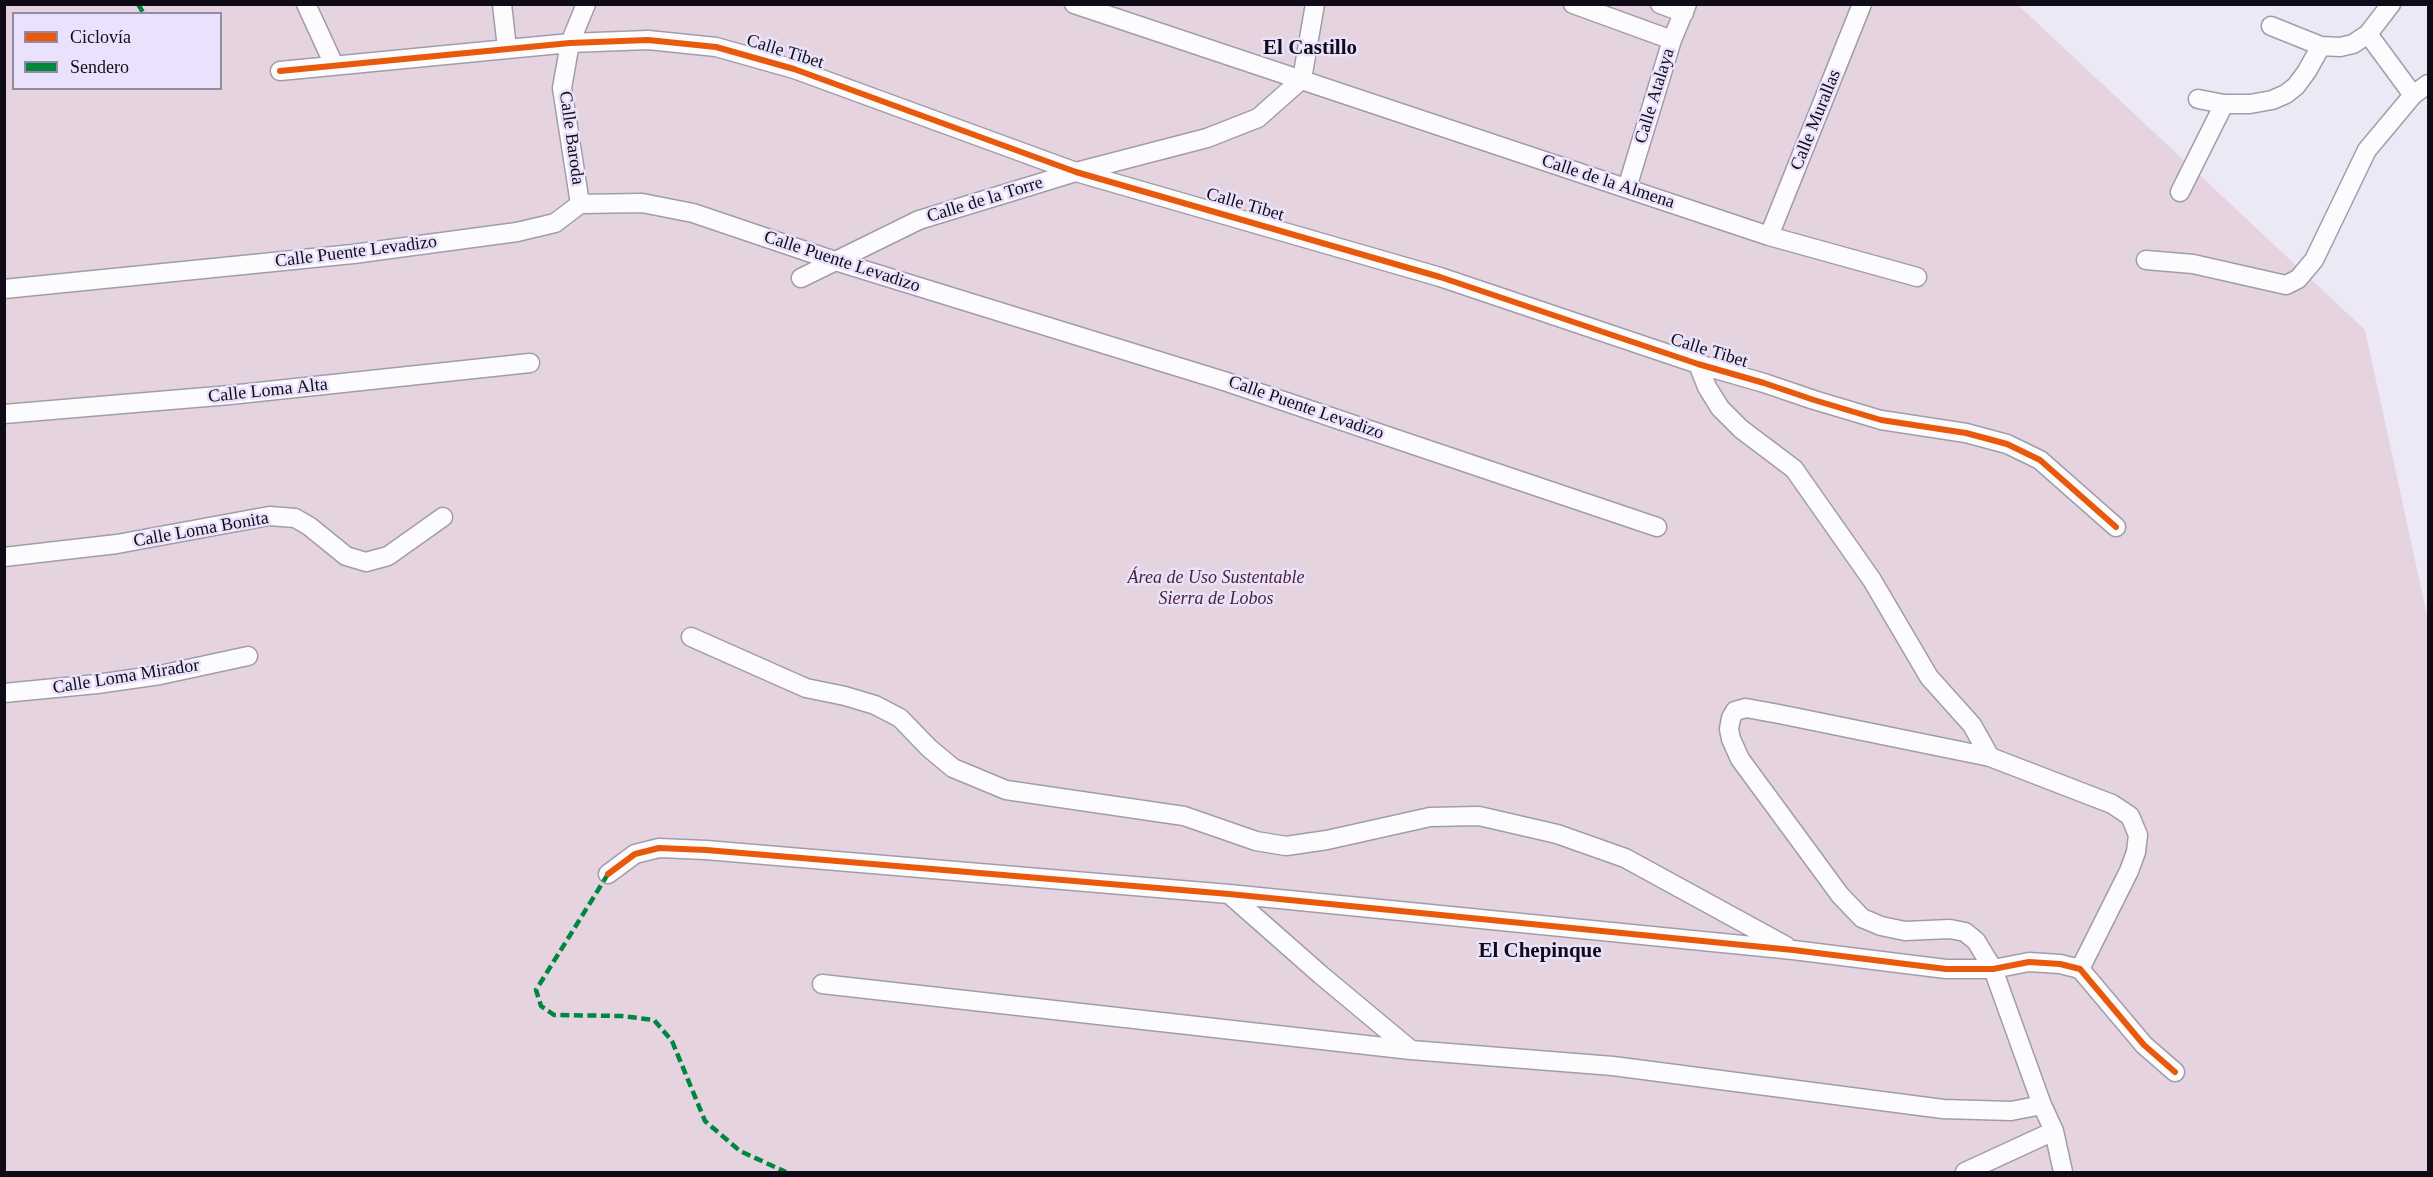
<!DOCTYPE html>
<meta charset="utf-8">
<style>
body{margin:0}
#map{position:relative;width:2433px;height:1177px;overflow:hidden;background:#ece8f6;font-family:"Times New Roman",serif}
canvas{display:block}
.frame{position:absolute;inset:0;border:6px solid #100c17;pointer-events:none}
.legend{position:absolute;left:12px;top:12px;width:210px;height:78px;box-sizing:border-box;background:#eae2fc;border:2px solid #938ca0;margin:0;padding:8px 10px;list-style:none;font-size:18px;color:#100c17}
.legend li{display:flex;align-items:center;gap:12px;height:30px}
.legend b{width:30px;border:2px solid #938ca0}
</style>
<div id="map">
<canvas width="2433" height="1177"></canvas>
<div class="frame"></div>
<ul class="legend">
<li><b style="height:8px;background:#e8590c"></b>Ciclovía</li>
<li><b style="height:8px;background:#00873e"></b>Sendero</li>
</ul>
</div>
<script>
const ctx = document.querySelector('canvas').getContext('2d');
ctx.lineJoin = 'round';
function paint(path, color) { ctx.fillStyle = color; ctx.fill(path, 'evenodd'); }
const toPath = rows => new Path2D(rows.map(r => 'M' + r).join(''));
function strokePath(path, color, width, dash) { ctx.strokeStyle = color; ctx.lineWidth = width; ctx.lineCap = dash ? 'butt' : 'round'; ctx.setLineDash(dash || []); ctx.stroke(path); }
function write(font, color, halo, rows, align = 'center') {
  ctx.font = font + ' "Times New Roman",serif'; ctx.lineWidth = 5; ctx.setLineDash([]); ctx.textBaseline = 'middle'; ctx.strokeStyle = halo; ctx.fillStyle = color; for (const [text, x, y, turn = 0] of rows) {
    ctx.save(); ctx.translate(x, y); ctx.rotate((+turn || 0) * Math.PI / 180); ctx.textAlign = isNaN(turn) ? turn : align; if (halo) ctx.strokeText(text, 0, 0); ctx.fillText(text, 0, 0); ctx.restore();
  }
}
const green = toPath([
 [5,5,2018,5,2365,330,2428,620,2428,1172,5,1172],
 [14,14,220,14,220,88,14,88]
]);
const street = toPath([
 [306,4,334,65],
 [502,4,507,48],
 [1074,4,1769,236,1917,277],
 [1573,4,1672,40],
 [1660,4,1684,13],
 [2271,26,2321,46,2340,47,2353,44,2368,34,2391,4],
 [2368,34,2413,95],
 [280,71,570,43,648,40,716,47,794,69,1076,172,1440,277,1698,364,1764,383,1814,400,1881,420,1966,433,2007,444,2040,460,2116,527],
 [1302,79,1315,4],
 [2198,99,2224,104,2250,104,2272,100,2286,94,2296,86,2307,71,2321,46],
 [1627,188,1672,40,1687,4],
 [2180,192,2224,104],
 [580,204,562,88,570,43,586,4],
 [1769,236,1862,4],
 [2146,260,2193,264,2286,285,2298,279,2314,260,2367,150,2413,95,2428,84],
 [801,278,919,220,1076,172,1207,138,1258,118,1302,79],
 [4,289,353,254,517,232,555,223,580,204,642,203,693,213,835,261,1227,382,1657,527],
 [1698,364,1707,387,1720,408,1741,429,1794,469,1872,580,1929,677,1972,725,1990,757],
 [4,414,230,395,530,363],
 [4,557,117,544,269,516,295,518,309,526,346,556,366,562,388,556,443,517],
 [691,637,806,688,845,696,875,705,900,718,929,748,953,768,1006,790,1184,816,1256,841,1286,846,1327,840,1430,817,1479,816,1557,834,1625,858,1786,946],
 [4,693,97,684,160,675,248,656],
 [608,874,635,854,659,848,706,850,1229,894,1793,950,1946,969,1993,969,2029,962,2060,964,2080,969,2144,1045,2175,1072],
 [1229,894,1321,975,1411,1050],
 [822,984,1411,1050,1613,1066,1943,1109,2011,1111,2042,1105],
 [1965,1172,2054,1131],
 [2063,1172,2054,1131,2042,1105,1993,969,1976,941,1965,932,1950,929,1905,931,1881,926,1862,918,1840,895,1740,759,1731,739,1729,729,1731,718,1735,711,1746,708,1779,714,1990,757,2112,804,2130,816,2138,835,2136,852,2129,871,2080,969]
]);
const quiet = toPath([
 [138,4,144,14],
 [608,874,536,990,541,1006,554,1015,622,1016,654,1020,672,1041,705,1121,740,1151,786,1172]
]);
const cycleway = toPath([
 [280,71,570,43,648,40,716,47,794,69,1076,172,1440,277,1698,364,1764,383,1814,400,1881,420,1966,433,2007,444,2040,460,2116,527],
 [608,874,635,854,659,848,706,850,1229,894,1793,950,1946,969,1993,969,2029,962,2060,964,2080,969,2144,1045,2175,1072]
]);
const streetNames = [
 ["Calle Tibet",785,52,17],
 ["Calle Atalaya",1655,96,-73],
 ["Calle Murallas",1816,120,-68],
 ["Calle Baroda",571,138,82],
 ["Calle de la Almena",1608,182,18],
 ["Calle de la Torre",985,200,-17],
 ["Calle Tibet",1245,205,16],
 ["Calle Puente Levadizo",356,252,-7],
 ["Calle Puente Levadizo",842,262,18],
 ["Calle Tibet",1709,351,17],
 ["Calle Loma Alta",268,391,-6],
 ["Calle Puente Levadizo",1306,408,19],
 ["Calle Loma Bonita",201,530,-10],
 ["Calle Loma Mirador",126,677,-9]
];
const parkNames = [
 ["Área de Uso Sustentable",1216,578],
 ["Sierra de Lobos",1216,599]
];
const quarterNames = [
 ["El Castillo",1310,49],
 ["El Chepinque",1540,952]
];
paint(green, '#e5d3df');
strokePath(street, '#a19da8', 21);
strokePath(street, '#fcfcfe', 18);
strokePath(quiet, '#00873e', 4.5, [9, 4.5]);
strokePath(cycleway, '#e8590c', 6);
write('18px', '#100c17', '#eae2fc', streetNames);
write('italic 18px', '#4e1e33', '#eae2fc', parkNames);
write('bold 21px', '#100c17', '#eae2fc', quarterNames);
</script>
